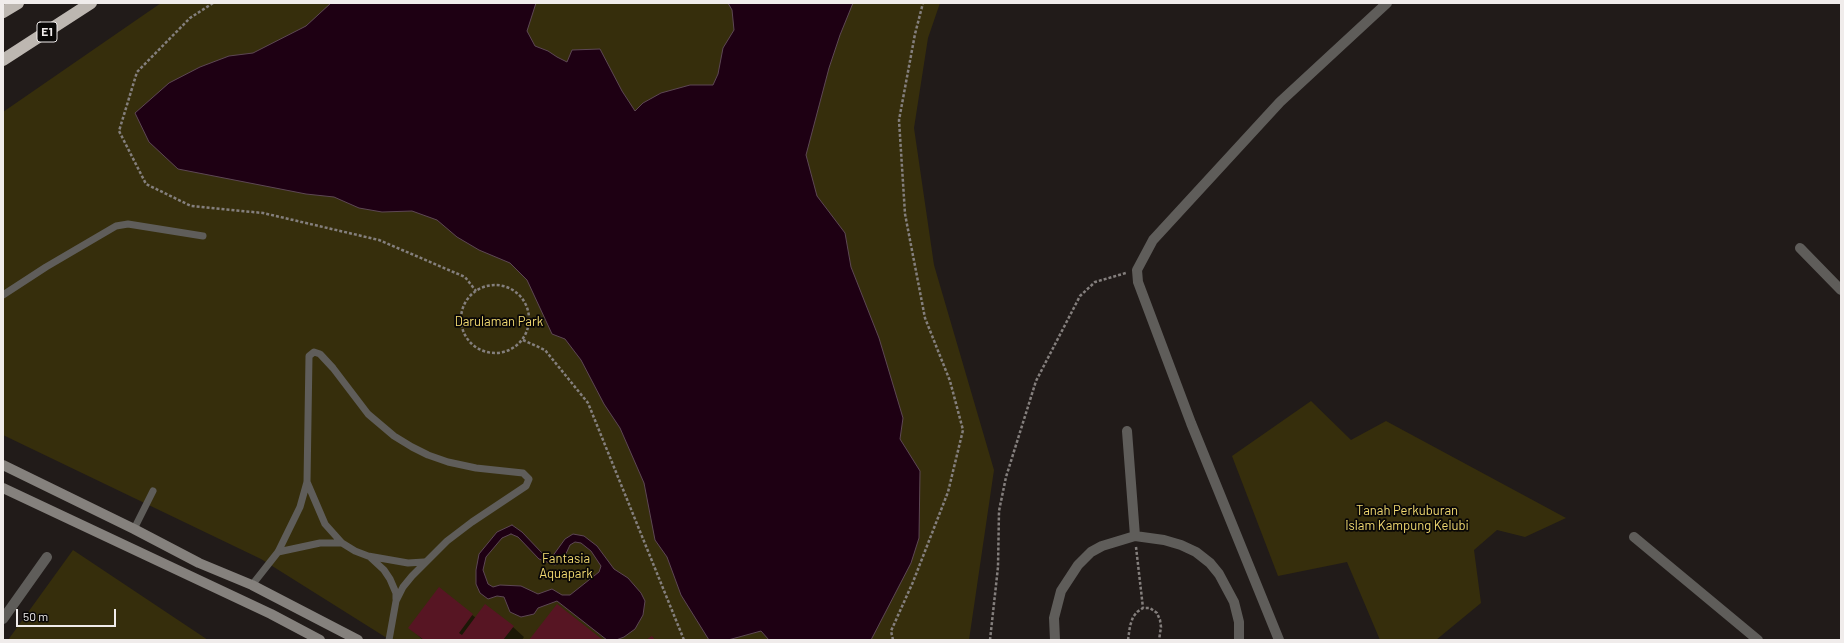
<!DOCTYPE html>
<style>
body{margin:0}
#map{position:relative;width:1844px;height:643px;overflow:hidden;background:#211b19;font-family:Barlow,sans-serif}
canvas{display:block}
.frame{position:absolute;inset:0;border:4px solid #f0eceb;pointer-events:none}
.scale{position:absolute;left:16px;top:609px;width:100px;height:18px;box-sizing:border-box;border:2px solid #f0eceb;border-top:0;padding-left:5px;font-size:12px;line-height:14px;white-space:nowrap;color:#f0eceb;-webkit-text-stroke:3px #090706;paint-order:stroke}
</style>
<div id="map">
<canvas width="1844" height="643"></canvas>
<div class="frame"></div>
<div class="scale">50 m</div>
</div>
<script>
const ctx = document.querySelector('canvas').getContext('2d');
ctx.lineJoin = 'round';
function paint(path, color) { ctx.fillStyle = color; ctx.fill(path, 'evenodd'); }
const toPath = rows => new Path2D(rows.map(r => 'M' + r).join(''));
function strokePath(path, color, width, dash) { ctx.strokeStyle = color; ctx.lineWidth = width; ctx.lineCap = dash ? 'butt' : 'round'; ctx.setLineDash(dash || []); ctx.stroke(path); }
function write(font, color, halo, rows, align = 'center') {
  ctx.font = font + ' Barlow,sans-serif'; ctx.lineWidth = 3.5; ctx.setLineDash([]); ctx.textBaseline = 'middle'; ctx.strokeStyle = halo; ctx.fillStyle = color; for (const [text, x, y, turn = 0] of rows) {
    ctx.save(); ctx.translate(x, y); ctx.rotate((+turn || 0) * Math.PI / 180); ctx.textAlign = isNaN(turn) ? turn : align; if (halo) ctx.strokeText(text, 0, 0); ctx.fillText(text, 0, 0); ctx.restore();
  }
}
const green = toPath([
 [161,3,940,3,928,38,914,128,934,265,994,470,969,640,390,640,261,559,3,435,3,112],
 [1311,401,1351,440,1386,421,1566,518,1525,537,1497,530,1474,550,1481,603,1436,640,1380,640,1347,562,1278,576,1232,456],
 [73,550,208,640,8,640]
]);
const water = toPath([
 [331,3,536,3,527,31,535,46,548,51,557,57,567,62,572,50,600,49,622,91,635,111,643,103,661,93,690,85,713,85,718,74,723,48,734,30,732,10,728,3,853,3,840,35,829,68,806,155,817,196,845,233,851,267,879,338,903,418,900,439,920,471,919,538,911,563,871,640,769,640,761,631,728,640,709,640,681,595,667,557,655,540,644,483,620,428,604,404,581,360,565,339,552,334,527,280,510,263,479,250,457,237,437,220,412,211,382,212,359,208,334,197,306,194,178,169,149,142,135,113,169,83,200,67,229,56,253,53,306,26,331,3],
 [512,525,522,532,542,553,552,557,565,539,573,534,584,536,597,546,614,569,628,578,641,593,645,601,643,615,635,629,624,637,616,640,607,640,557,601,538,608,534,614,521,617,510,612,504,597,497,596,488,599,480,593,476,584,476,570,479,554,497,532,512,525],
 [511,534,518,537,539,559,555,565,563,560,570,545,575,542,581,543,591,551,601,566,599,572,570,595,562,595,552,589,538,594,521,586,500,585,493,587,488,584,483,570,486,557,502,538,511,534]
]);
const shadow = toPath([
 [439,589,476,618,513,627,524,637,522,640,423,640,410,628]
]);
const building = toPath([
 [439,587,473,614,459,633,462,635,485,604,514,626,503,640,424,640,408,628],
 [557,604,603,640,529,640],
 [652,636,655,640,646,640]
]);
const path = toPath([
 [213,3,190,18,137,72,119,131,146,184,191,206,263,213,379,240,465,277,476,291],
 '461 319a34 34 0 1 1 68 0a34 34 0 1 1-68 0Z',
 [523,340,545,350,588,403,684,640],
 [1136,547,1143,608],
 [893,640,891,631,913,582,948,492,963,430,950,381,925,318,905,214,899,120,915,34,923,3],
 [990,640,998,567,999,511,1006,477,1036,381,1080,296,1095,282,1126,273],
 [1128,640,1130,626,1133,617,1137,612,1143,608,1150,608,1157,613,1160,620,1161,627,1159,640]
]);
const lane = toPath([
 [3,295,46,267,116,226,128,224,203,236],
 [307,482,325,524,342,543,355,551,368,556,408,563,424,562],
 [134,529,153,491],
 [278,552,320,543,342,543],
 [370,557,384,570,390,579,396,593,396,599],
 [252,585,278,552,300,507,307,482,309,356,314,352,320,354,333,368,368,414,394,436,412,447,428,455,448,462,476,468,523,473,529,479,526,486,472,522,447,541,412,576,403,587,396,601,389,640]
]);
const street = toPath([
 [1800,248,1841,290],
 [1127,431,1135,536],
 [1634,537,1758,640],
 [3,619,47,557],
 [1055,640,1054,618,1061,591,1078,565,1091,552,1102,546,1135,536,1164,540,1181,545,1196,552,1210,563,1219,574,1234,602,1239,622,1239,640],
 [1279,640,1191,423,1138,282,1137,270,1153,240,1280,102,1387,3]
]);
const secondary = toPath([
 [3,465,134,529,199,563,252,585,358,640],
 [3,488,271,614,320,640]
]);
const highway = toPath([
 [3,12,18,3],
 [3,60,91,3]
]);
const shields = [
 [47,32,20]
];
const shieldNames = [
 ["E1",47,32]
];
const parkNames = [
 ["Darulaman Park",499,322],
 ["Tanah Perkuburan",1407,511],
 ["Islam Kampung Kelubi",1407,526],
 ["Fantasia",566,559],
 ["Aquapark",566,574]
];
paint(green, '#362e0c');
paint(water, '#1e0013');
strokePath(water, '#5d4754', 1);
paint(shadow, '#0007');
paint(building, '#571523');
strokePath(path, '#847f7d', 2.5, [3, 2]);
strokePath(lane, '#5f5d5a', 7);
strokePath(street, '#5f5d5a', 10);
strokePath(secondary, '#85817d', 10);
strokePath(highway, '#bdb7b1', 12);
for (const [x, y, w] of shields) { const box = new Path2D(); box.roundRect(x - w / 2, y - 10, w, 20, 3); ctx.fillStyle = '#090706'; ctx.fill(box); strokePath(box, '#f0eceb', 1); }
write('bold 12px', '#f0eceb', null, shieldNames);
write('13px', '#f0d870', '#090706', parkNames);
</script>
